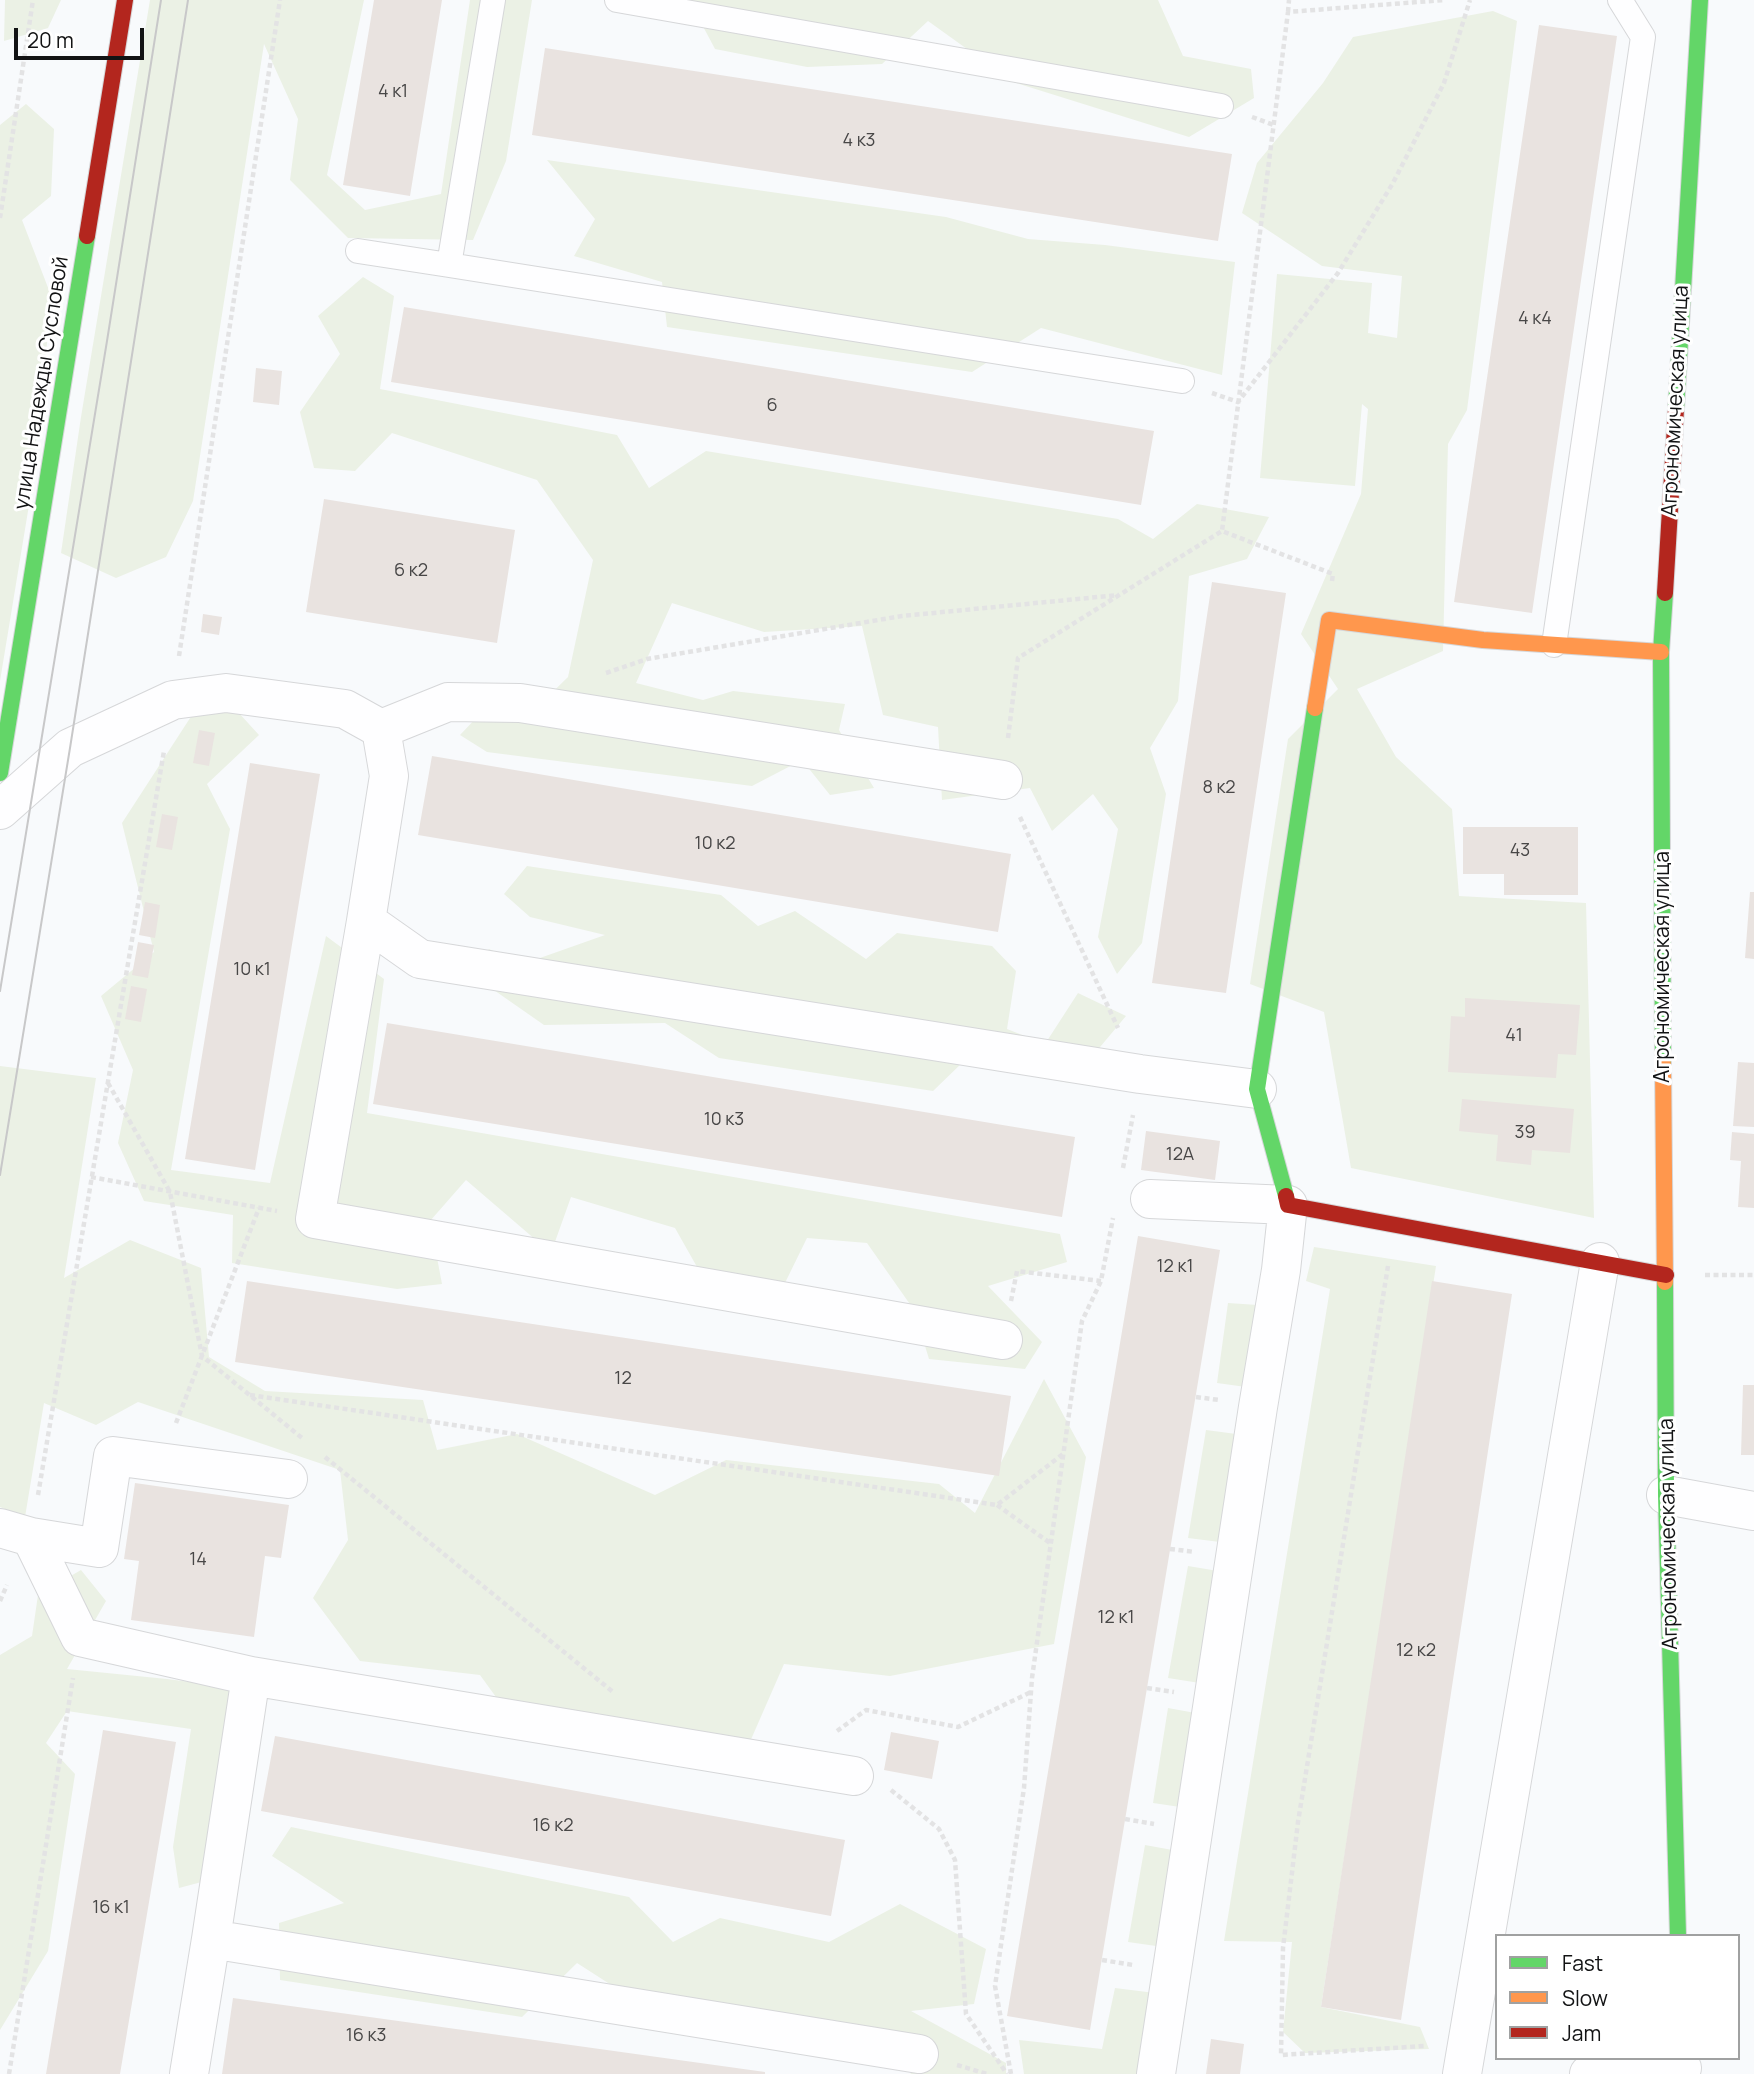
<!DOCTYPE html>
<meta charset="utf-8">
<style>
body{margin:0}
#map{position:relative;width:1754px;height:2074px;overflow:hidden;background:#f8fafc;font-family:Manrope,sans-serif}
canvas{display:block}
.legend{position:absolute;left:1495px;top:1934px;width:245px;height:126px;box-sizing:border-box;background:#fff;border:2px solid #a0a1a1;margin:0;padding:9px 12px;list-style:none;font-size:21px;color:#121314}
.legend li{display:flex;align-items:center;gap:14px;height:35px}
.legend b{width:35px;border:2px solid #a0a1a1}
.scale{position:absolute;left:14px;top:28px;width:130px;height:32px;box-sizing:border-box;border:4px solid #121314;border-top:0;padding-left:9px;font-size:21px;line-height:24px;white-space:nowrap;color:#121314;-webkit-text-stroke:5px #fff;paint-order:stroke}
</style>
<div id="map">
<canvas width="1754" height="2074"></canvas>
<ul class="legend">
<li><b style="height:9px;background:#63d668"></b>Fast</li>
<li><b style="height:9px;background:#ff974d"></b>Slow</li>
<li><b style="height:9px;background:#b3261e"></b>Jam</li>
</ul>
<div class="scale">20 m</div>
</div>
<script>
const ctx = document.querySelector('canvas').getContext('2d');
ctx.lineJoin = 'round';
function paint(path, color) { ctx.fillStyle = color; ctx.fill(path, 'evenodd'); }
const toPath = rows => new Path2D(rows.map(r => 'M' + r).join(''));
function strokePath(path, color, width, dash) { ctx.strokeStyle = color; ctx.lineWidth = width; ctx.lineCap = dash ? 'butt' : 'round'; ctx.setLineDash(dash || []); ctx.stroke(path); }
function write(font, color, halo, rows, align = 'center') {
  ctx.font = font + ' Manrope,sans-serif'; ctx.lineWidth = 6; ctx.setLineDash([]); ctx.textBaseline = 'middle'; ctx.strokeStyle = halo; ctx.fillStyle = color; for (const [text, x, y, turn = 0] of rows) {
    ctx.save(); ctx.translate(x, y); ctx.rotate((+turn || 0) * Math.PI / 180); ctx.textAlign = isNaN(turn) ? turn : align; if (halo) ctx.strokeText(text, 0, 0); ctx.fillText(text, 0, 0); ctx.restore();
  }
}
const green = toPath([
 [5,0,61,0,48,28,4,41],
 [150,0,364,0,327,175,365,210,441,194,470,0,532,0,506,161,473,240,348,238,290,180,298,119,264,44,193,501,166,557,116,578,61,553,81,417],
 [689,0,1158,0,1183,56,1251,69,1254,98,1189,137,1013,82,928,21,882,64,807,67,715,49],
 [1493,11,1517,21,1467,410,1448,444,1443,651,1357,689,1396,757,1452,809,1459,896,1586,903,1594,1218,1351,1168,1324,1012,1250,984,1288,739,1338,689,1301,634,1361,494,1368,409,1362,404,1355,486,1260,478,1277,274,1372,283,1368,333,1397,338,1402,276,1322,266,1242,213,1257,163,1323,83,1353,37],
 [26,104,54,129,51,196,22,220,52,298,29,505,0,681,0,125],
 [547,160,946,217,1028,239,1105,245,1235,262,1222,375,1041,328,972,372,667,327,662,282,574,256,595,219],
 [363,277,394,296,380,389,617,435,649,488,706,451,1118,519,1153,539,1197,504,1269,517,1247,559,1189,576,1178,701,1150,748,1166,794,1142,943,1117,974,1098,937,1118,829,1093,794,1052,831,1030,788,942,800,938,727,883,715,862,626,764,632,672,603,636,683,703,700,733,691,845,704,839,730,874,788,830,795,802,760,752,786,487,752,460,735,479,715,525,719,568,677,593,560,537,480,392,433,355,471,314,468,300,412,340,354,318,316],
 [238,712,259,735,207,784,230,829,171,1170,270,1183,326,936,384,979,367,1113,1060,1234,1067,1262,988,1286,1042,1342,1025,1369,929,1359,914,1310,867,1243,807,1238,782,1289,701,1274,675,1228,571,1197,551,1253,466,1180,430,1221,442,1284,397,1289,232,1263,233,1215,144,1201,118,1143,133,1070,101,996,154,952,122,823,192,715],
 [527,866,721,895,758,926,795,911,866,959,897,933,992,946,1016,971,1007,1029,1045,1044,1078,993,1126,1016,1070,1083,962,1063,933,1091,719,1058,665,1023,544,1025,468,972,489,949,523,964,605,935,530,917,504,894],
 [0,1066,96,1078,64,1278,130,1240,201,1268,209,1357,265,1391,423,1400,437,1450,517,1434,655,1495,726,1460,939,1484,975,1513,1044,1379,1086,1457,1054,1644,890,1676,784,1664,735,1776,517,1726,480,1675,360,1661,313,1598,348,1540,340,1470,138,1402,96,1425,44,1403,25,1517,0,1507],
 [1314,1247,1436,1266,1321,2007,1420,2027,1429,2049,1305,2053,1283,2032,1292,1942,1224,1941,1330,1289,1306,1281],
 [1228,1303,1258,1305,1246,1387,1217,1383],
 [1206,1430,1244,1435,1228,1543,1188,1538],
 [1188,1566,1224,1572,1206,1684,1168,1678],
 [81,1570,106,1601,67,1669,167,1679,229,1687,255,1747,209,1880,179,1888,173,1847,191,1729,67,1711,46,1743,75,1774,48,1951,0,2030,0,1655,32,1636,38,1595],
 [1168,1708,1201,1714,1187,1808,1153,1803],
 [291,1827,629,1897,673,1942,720,1918,829,1942,900,1904,986,1949,974,2004,911,2011,1006,2063,1006,2074,911,2074,885,2032,689,2035,577,1963,522,2017,280,1980,279,1923,344,1903,272,1856],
 [1145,1845,1178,1851,1163,1947,1128,1942],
 [1115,1988,1155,1993,1139,2074,1024,2074,1019,2040,1102,2049]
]);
const building = toPath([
 [374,0,442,0,410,196,343,185],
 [1539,25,1617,36,1532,613,1454,602],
 [545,48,1232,154,1218,241,532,135],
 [404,307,1154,431,1141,505,391,382],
 [256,368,282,371,279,405,253,402],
 [324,499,515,530,497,643,306,612],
 [1212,582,1286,593,1226,993,1152,983],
 [203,614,222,617,219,635,201,632],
 [199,730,215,733,209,766,193,763],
 [432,756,1011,854,998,932,418,835],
 [250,763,320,774,255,1170,185,1159],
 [162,814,178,817,172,850,156,847],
 [1463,827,1578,827,1578,895,1504,895,1504,874,1463,874],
 [1750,892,1754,892,1754,959,1745,958],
 [145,902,160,905,155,938,139,935],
 [138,942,154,945,148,978,132,975],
 [131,986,147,989,141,1022,125,1019],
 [1465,998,1580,1005,1576,1055,1558,1054,1556,1078,1448,1072,1451,1016,1465,1017],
 [387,1023,1075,1137,1062,1217,373,1104],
 [1738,1062,1754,1063,1754,1127,1733,1126],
 [1462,1099,1574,1109,1570,1153,1532,1150,1531,1165,1496,1161,1498,1135,1459,1131],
 [1146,1131,1220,1141,1215,1180,1141,1170],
 [1732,1132,1754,1134,1754,1208,1738,1207,1741,1161,1730,1160],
 [1138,1236,1220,1250,1090,2030,1007,2016],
 [247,1281,1011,1396,999,1476,235,1362],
 [1432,1281,1512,1294,1401,2020,1321,2007],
 [1743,1385,1754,1385,1754,1455,1741,1455],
 [135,1483,289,1505,281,1558,265,1556,254,1637,131,1620,139,1561,124,1559],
 [103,1730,176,1742,120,2074,46,2074],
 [891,1732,939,1741,932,1779,884,1770],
 [275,1736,845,1840,831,1916,261,1811],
 [233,1998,765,2072,765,2074,222,2074],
 [1211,2039,1244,2044,1240,2074,1206,2074]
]);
const path = toPath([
 [1288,12,1289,0],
 [1252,117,1274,125],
 [0,218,33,0],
 [1212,393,1238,402,1338,273,1393,183,1444,83,1470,0],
 [1332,581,1333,574,1222,531,1288,12,1444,0],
 [179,656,280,0],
 [606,673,647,659,902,616,1119,595],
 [1008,738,1018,658,1222,531],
 [1020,817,1118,1028],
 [108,1083,170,1192,202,1356,302,1438],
 [1123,1168,1133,1115],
 [91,1177,277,1211],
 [1388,1266,1298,1822,1283,1948,1281,2055,1424,2046],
 [1705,1275,1754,1275],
 [1011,1301,1017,1271,1101,1281],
 [250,1395,997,1505,1063,1454],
 [1196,1397,1219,1400],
 [176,1423,259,1208],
 [325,1457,613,1692],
 [38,1495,164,751],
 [997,1505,1050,1543],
 [1170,1549,1195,1552],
 [0,1601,7,1585],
 [1147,1688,1174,1692],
 [837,1731,866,1710,958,1727,1031,1692],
 [891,1790,939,1829,955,1860,966,2014,1007,2074],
 [1125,1819,1154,1824],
 [1102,1960,1133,1965],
 [957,2065,987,2074],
 [9,2074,73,1678],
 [1011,2074,995,1986,1024,1788,1032,1678,1082,1321,1101,1281,1113,1218]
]);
const lane = toPath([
 [493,0,449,265,1182,381],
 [617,0,1221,106],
 [358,251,449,265],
 [1554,645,1643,37,1620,0]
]);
const street = toPath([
 [381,729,389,776,366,921,420,959,1140,1074,1257,1089],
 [381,729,448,702,520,703,1003,780],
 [0,810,70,748,173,700,226,693,345,709,381,729],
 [366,921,315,1219,1003,1340],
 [1150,1199,1288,1205,1281,1270,1258,1407,1156,2074],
 [1666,1495,1754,1511],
 [0,1528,31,1537,80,1637,251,1676,854,1776],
 [31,1537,99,1548,113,1456,288,1479],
 [251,1676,211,1939,919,2054],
 [189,2074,211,1939],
 [1462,2074,1600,1262],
 [1589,2074,1682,2068]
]);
const fast = toPath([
 [1676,409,1700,0],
 [0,773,87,236],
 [1663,1064,1661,652,1665,593],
 [1286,1196,1257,1089,1315,708],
 [1665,1282,1666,1495,1678,1936]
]);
const slow = toPath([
 [1315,708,1329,620,1483,640,1661,652],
 [1663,1064,1665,1282]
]);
const jam = toPath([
 [87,236,125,0],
 [1665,593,1676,409],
 [1286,1196,1288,1205,1666,1275]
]);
const tram = toPath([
 [0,991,107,341,161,0],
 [0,1175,70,748,188,0]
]);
const numberNames = [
 ["4 к1",393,92],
 ["4 к3",859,141],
 ["4 к4",1535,319],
 ["6",772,406],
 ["6 к2",411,571],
 ["8 к2",1219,788],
 ["10 к2",715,844],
 ["43",1520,851],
 ["10 к1",252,970],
 ["41",1514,1036],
 ["10 к3",724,1120],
 ["39",1525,1133],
 ["12А",1180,1155],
 ["12 к1",1175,1267],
 ["12",623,1379],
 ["14",198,1560],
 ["12 к1",1116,1618],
 ["12 к2",1416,1651],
 ["16 к2",553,1826],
 ["16 к1",111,1908],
 ["16 к3",366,2036]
];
const streetNames = [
 ["улица Надежды Сусловой",42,383,-81],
 ["Агрономическая улица",1676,401,-87],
 ["Агрономическая улица",1663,967,-90],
 ["Агрономическая улица",1669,1534,-91]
];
paint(green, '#ebf1e5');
paint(building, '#e9e3e0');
strokePath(lane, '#d6d7d9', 26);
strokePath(street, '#d6d7d9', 40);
strokePath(fast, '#d6d7d9', 18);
strokePath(slow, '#d6d7d9', 18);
strokePath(jam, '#d6d7d9', 18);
strokePath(path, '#e3e3e4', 4.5, [5, 3.5]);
strokePath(lane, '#fefeff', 24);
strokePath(street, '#fefeff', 38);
strokePath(fast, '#63d668', 16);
strokePath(slow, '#ff974d', 16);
strokePath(jam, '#b3261e', 16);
strokePath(tram, '#c8c8c9', 2);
write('18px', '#484747', null, numberNames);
write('21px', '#121314', '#fff', streetNames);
</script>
